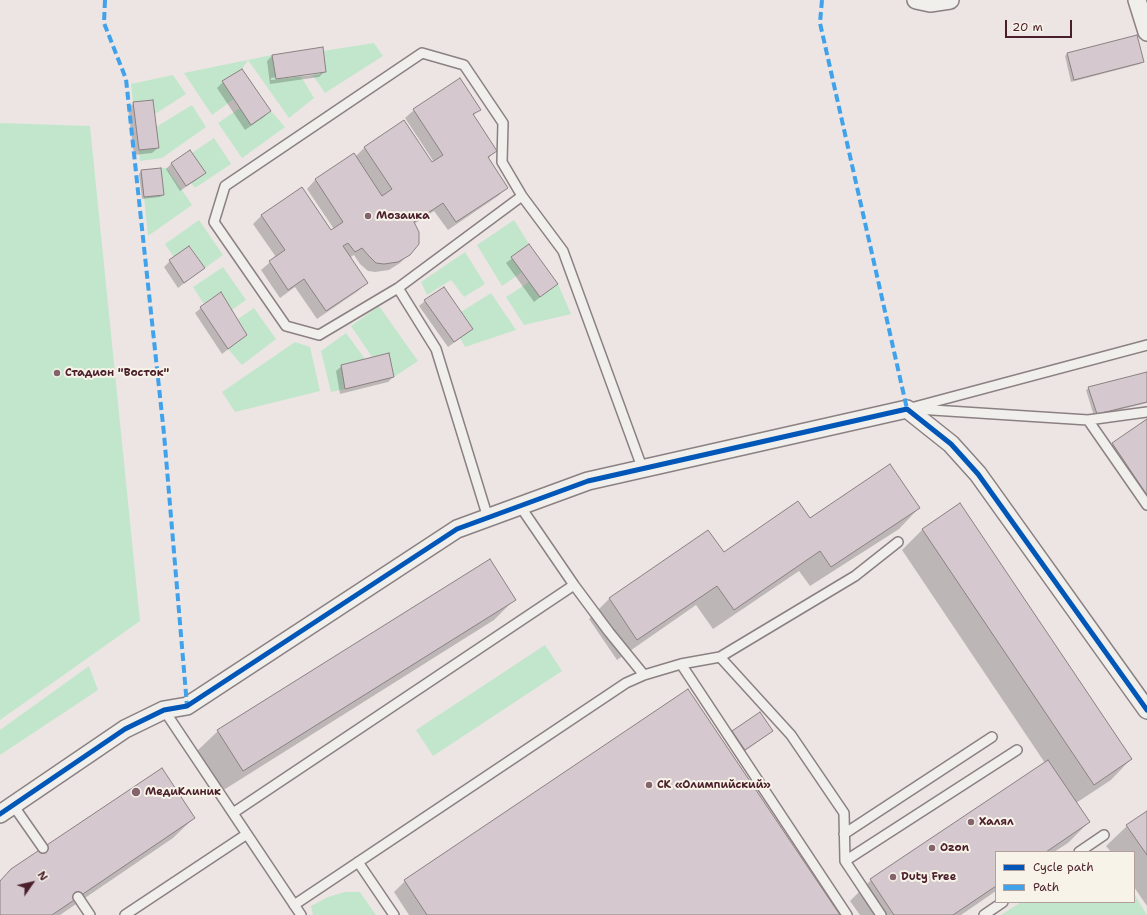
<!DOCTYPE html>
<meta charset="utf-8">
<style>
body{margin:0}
#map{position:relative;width:1147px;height:915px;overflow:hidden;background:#ece5e4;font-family:"Shantell Sans",sans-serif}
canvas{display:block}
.legend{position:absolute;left:995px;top:851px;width:140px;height:52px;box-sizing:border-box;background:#f7f3e8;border:1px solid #b29e9c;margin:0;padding:5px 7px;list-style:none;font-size:12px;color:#4a1f2b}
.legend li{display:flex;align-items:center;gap:8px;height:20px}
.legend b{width:20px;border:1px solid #b29e9c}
.north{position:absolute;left:12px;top:863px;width:40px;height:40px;-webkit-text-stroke:3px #f7f3e8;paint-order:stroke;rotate:56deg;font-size:11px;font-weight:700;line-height:16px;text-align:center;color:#4a1f2b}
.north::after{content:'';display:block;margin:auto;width:14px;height:18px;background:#4a1f2b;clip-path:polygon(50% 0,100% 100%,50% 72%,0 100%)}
.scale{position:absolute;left:1005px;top:20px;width:67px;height:18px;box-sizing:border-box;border:2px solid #4a1f2b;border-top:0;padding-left:5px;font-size:12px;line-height:14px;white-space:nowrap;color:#4a1f2b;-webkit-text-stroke:3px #f7f3e8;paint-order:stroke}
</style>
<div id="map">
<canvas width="1147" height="915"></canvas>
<ul class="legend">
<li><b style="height:5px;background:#0057b8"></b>Cycle path</li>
<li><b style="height:5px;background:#40a2eb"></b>Path</li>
</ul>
<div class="north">N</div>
<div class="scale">20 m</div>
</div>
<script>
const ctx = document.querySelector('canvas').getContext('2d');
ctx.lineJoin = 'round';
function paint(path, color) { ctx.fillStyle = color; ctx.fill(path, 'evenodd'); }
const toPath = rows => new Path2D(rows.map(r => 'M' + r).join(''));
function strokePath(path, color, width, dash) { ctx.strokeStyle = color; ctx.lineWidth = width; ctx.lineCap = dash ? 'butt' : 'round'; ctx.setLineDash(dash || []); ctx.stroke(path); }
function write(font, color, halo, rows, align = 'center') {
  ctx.font = font + ' "Shantell Sans",sans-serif'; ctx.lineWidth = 4; ctx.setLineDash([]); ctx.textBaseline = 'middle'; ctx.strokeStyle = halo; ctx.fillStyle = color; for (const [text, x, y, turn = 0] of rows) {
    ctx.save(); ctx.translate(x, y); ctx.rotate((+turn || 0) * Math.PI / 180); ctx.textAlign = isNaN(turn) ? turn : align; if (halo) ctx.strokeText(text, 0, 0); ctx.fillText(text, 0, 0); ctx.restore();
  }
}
const green = toPath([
 [374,43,383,56,325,93,312,74,323,51],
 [272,55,276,78,300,75,314,98,289,118,248,60,242,69,222,81,234,99,212,115,184,73],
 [173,75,186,94,155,114,153,100,133,102,131,84],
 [192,105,206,127,162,158,140,161,139,150,159,148,156,127],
 [240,108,251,125,271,111,285,127,242,158,218,123],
 [0,123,90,126,140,621,0,720],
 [214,138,231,164,195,188,191,183,192,153],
 [161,168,167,168,192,205,148,236,144,197,164,195],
 [199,220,223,255,205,268,190,246,174,257,165,244],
 [514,220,529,244,511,257,522,272,502,286,477,245],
 [465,252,485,284,464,297,451,280,427,295,421,282],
 [223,267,246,300,232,310,221,292,204,304,193,287],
 [529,282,540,297,558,284,571,314,524,325,506,297],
 [491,293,516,330,465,347,460,338,473,329,461,312],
 [379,306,418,361,394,377,389,354,372,357,351,326],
 [254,308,276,339,242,365,228,349,247,335,238,319],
 [346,333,365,359,341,365,345,389,331,392,321,351],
 [295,342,310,347,320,391,235,412,222,392],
 [545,645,562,671,433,756,416,730],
 [89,666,98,690,0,755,0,730],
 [345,892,360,892,376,915,313,915,311,906,328,897],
 [1134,894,1147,915,1001,915,1021,902,1134,902]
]);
const shadow = toPath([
 [1067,54,1143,62,1140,64,1071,82,1065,56],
 [272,56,325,71,319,77,270,84,267,61],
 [320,72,320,74,271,80,271,78],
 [242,70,270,111,264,117,245,130,217,88,223,82],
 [134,103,158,148,152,153,134,155,128,108],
 [479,109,473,116,496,150,488,159,507,188,498,196,448,230,434,211,414,224,409,254,400,263,389,270,375,272,368,271,360,264,354,255,349,258,366,283,358,291,317,319,295,287,280,298,261,270,276,257,253,224,262,215,330,232,334,229,307,189,315,180,354,155,355,157,364,148,403,121,432,164,434,162,405,118,414,110],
 [190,151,204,173,199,178,180,191,166,169,171,164],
 [141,171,163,195,160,197,142,199,139,174],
 [529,245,557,284,534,302,506,263],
 [170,261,204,268,178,288,164,267],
 [425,301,472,329,466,334,448,347,419,306],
 [201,308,246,335,222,354,195,313],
 [342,366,393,377,388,382,340,394,336,371],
 [1147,373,1147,403,1094,416,1086,390,1089,388],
 [1147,420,1147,500,1110,446],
 [959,505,1131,759,1111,780,1076,803,1089,822,1068,843,1054,852,996,852,996,891,961,915,860,915,850,901,871,880,1045,763,902,550,922,530],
 [919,508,899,529,810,586,799,571,713,629,696,605,617,660,589,619,609,599,708,531,724,553,810,520],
 [515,599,494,620,222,791,197,751,218,731],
 [687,690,839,915,409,915,394,892,405,881],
 [760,713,772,730,766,736,739,755,727,738,732,732],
 [1147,812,1147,906,1134,887,1134,852,1111,852,1106,846,1127,826],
 [194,818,173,838,60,915,0,915,0,882]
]);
const building = toPath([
 [1137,35,1144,62,1074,80,1067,53,1137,35],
 [323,47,326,72,276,79,272,55,323,47],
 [242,69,271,111,251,125,222,81,242,69],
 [460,78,481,110,473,114,497,151,488,157,508,188,456,222,443,203,414,222,419,232,419,244,410,255,398,262,384,264,376,263,368,255,362,248,355,252,348,243,343,246,368,283,326,311,304,279,288,290,269,261,285,250,261,215,302,187,331,230,343,222,315,179,354,153,382,196,392,189,364,147,404,120,432,162,443,155,413,109,460,78],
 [153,100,159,148,139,150,133,102,153,100],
 [190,150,206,173,186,186,171,163,190,150],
 [161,168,164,195,144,197,141,170,161,168],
 [529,244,558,284,540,297,511,257,529,244],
 [189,246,205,268,184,283,169,260,189,246],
 [444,287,473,329,454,342,424,300,444,287],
 [221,292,247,335,228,349,200,307,221,292],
 [389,353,394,377,345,389,341,365,389,353],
 [1147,372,1147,402,1097,414,1088,387,1147,372],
 [1147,419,1147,495,1112,443,1147,419],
 [890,464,920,508,831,567,820,551,734,610,717,586,637,640,609,598,708,530,724,552,798,501,810,518,890,464],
 [960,503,1132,759,1094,785,922,529,960,503],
 [490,559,516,600,243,771,217,730,490,559],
 [688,689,840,915,427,915,404,880,688,689],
 [760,712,773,731,745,750,732,731,760,712],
 [1048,760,1090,822,1046,852,996,852,996,886,953,915,894,915,870,879,1048,760],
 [162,768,195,818,52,915,0,915,0,881,11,869,162,768],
 [1147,811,1147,855,1126,825,1147,811]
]);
const lane = toPath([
 [522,196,563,251,643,470],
 [398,288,522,196,502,162,503,123,464,65,422,53,225,186,214,222,286,326,319,335,398,288,436,349,488,518],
 [907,409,1147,345],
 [917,409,1088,420,1147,412],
 [1088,420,1147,505],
 [574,585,609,632,644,675,681,664,720,657,791,735,844,813,845,861,881,915],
 [720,657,855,576,898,542],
 [681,664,847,915],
 [164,710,301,915],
 [13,805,43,848],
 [233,813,574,585,520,506],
 [844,834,992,737],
 [1079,852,1104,835],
 [845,861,1017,750],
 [358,862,394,915],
 [78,897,90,915],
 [294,905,626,683,644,675],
 [125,915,247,834],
 [984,915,1003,902]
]);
const street = toPath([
 [916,0,930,3,950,0],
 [1137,0,1147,32],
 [0,814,125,729,164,710,187,706,457,529,588,481,907,409,951,444,978,474,1147,710]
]);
const quiet = toPath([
 [105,0,104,23,126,79,164,434,187,706],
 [822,0,820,23,907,409]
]);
const cycleway = toPath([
 [0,814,125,729,164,710,187,706,457,529,588,481,907,409,951,444,978,474,1147,710]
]);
const markers = [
 [368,216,4,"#83646c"],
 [57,373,4,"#83646c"],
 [649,785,4,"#83646c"],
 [136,792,5,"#83646c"],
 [971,822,4,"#83646c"],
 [932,848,4,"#83646c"],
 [893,877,4,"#83646c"]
];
const poiNames = [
 ["Мозаика",376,216],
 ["Стадион \"Восток\"",65,373],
 ["СК «Олимпийский»",657,785],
 ["МедиКлиник",145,792],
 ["Халял",979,822],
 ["Ozon",940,848],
 ["Duty Free",901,877]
];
paint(green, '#c2e6cb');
paint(shadow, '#0003');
paint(building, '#d5c9cf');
strokePath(building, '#8b8082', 1);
strokePath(lane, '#8b8082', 12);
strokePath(street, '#8b8082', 20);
strokePath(lane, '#f1efec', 9);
strokePath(street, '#f1efec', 17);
strokePath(quiet, '#40a2eb', 4, [8, 4]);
strokePath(cycleway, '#0057b8', 5);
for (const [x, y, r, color] of markers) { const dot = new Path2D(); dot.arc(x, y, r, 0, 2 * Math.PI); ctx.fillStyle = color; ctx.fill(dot); strokePath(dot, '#f7f3e8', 1.5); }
write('bold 11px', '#4a1f2b', '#f7f3e8', poiNames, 'left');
</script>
